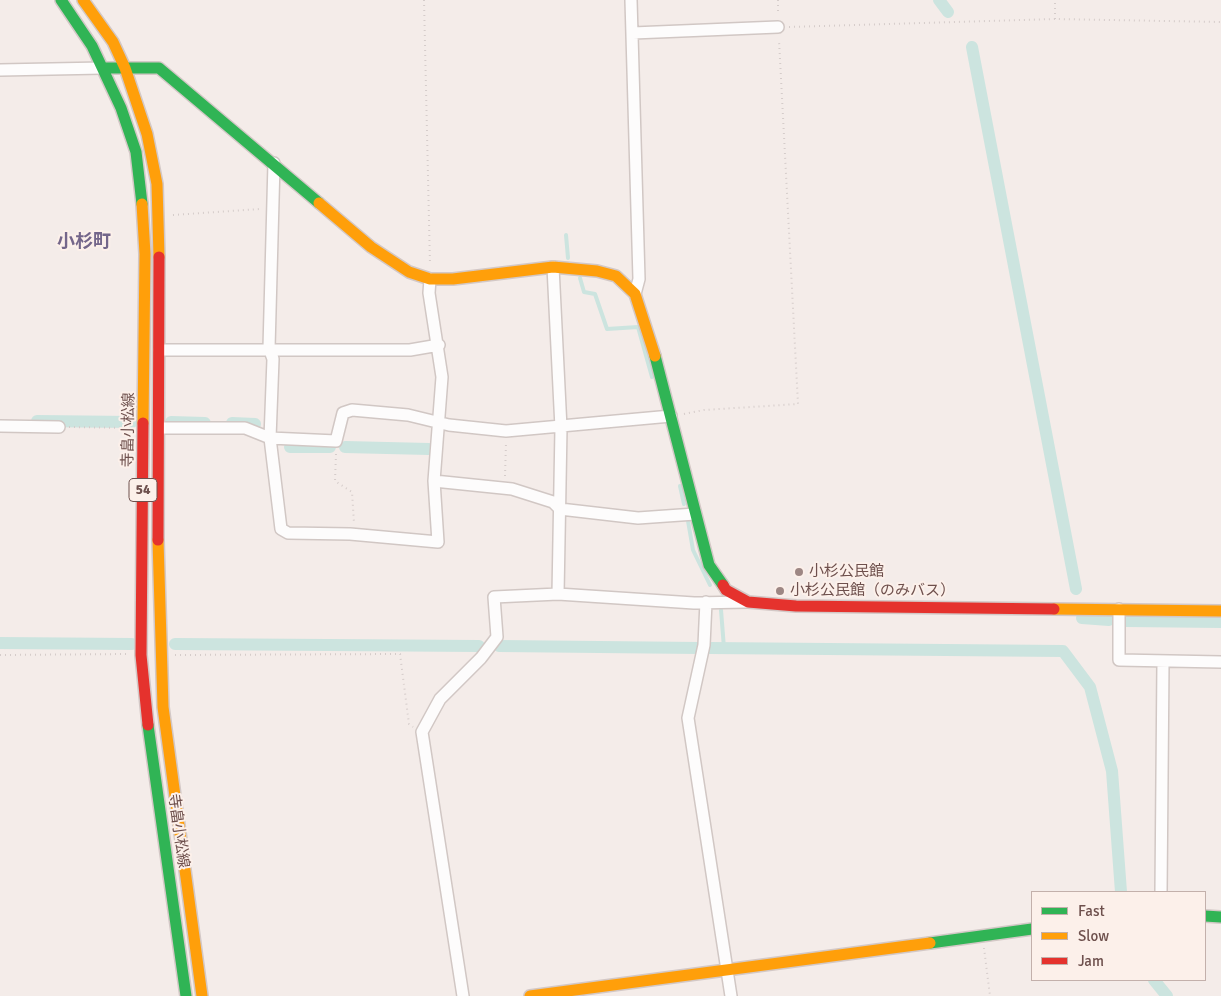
<!DOCTYPE html>
<meta charset="utf-8">
<style>
body{margin:0}
#map{position:relative;width:1221px;height:996px;overflow:hidden;background:#f4ece9;font-family:Signika,sans-serif}
canvas{display:block}
.legend{position:absolute;left:1031px;top:891px;width:175px;height:90px;box-sizing:border-box;background:#fcf0ea;border:1px solid #c3b0ab;margin:0;padding:6px 9px;list-style:none;font-size:15px;color:#6e504d}
.legend li{display:flex;align-items:center;gap:10px;height:25px}
.legend b{width:25px;border:1px solid #c3b0ab}
</style>
<div id="map">
<canvas width="1221" height="996"></canvas>
<ul class="legend">
<li><b style="height:6px;background:#30b455"></b>Fast</li>
<li><b style="height:6px;background:#ff9f0a"></b>Slow</li>
<li><b style="height:6px;background:#e5322d"></b>Jam</li>
</ul>
</div>
<script>
const ctx = document.querySelector('canvas').getContext('2d');
ctx.lineJoin = 'round';
const toPath = rows => new Path2D(rows.map(r => 'M' + r).join(''));
function strokePath(path, color, width, dash) { ctx.strokeStyle = color; ctx.lineWidth = width; ctx.lineCap = dash ? 'butt' : 'round'; ctx.setLineDash(dash || []); ctx.stroke(path); }
function write(font, color, halo, rows, align = 'center') {
  ctx.font = font + ' Signika,"Noto Sans JP",sans-serif'; ctx.lineWidth = 4; ctx.setLineDash([]); ctx.textBaseline = 'middle'; ctx.strokeStyle = halo; ctx.fillStyle = color; for (const [text, x, y, turn = 0] of rows) {
    ctx.save(); ctx.translate(x, y); ctx.rotate((+turn || 0) * Math.PI / 180); ctx.textAlign = isNaN(turn) ? turn : align; if (halo) ctx.strokeText(text, 0, 0); ctx.fillText(text, 0, 0); ctx.restore();
  }
}
const stream = toPath([
 [566,235,568,258],
 [580,278,584,292,595,294,607,329,638,327,652,377],
 [680,486,684,504],
 [688,521,693,550,710,585],
 [721,610,724,648]
]);
const canal = toPath([
 [939,0,948,12],
 [972,47,1076,589],
 [37,421,132,422],
 [171,422,205,423],
 [232,423,255,424],
 [290,447,330,447],
 [345,447,429,449],
 [1082,618,1109,620],
 [1126,621,1221,622],
 [0,643,132,644],
 [175,644,479,646],
 [499,646,699,648],
 [710,648,1063,651,1090,687,1112,771,1121,892],
 [1154,980,1167,996]
]);
const path = toPath([
 [424,0,430,265],
 [778,0,778,15],
 [1055,19,1055,0],
 [789,27,1055,19,1221,22],
 [173,215,260,209],
 [684,414,704,410,798,404,779,40],
 [69,427,130,428],
 [336,454,335,481,352,492,354,523],
 [505,476,506,443],
 [0,655,128,654],
 [175,655,400,654,409,724,413,727],
 [984,948,990,996]
]);
const street = toPath([
 [631,0,639,279,635,294],
 [633,33,778,27],
 [0,70,103,68],
 [274,163,269,348,273,359,270,438,281,529,288,533,350,534,438,542,434,481,512,489,553,502,560,509,638,518,695,514],
 [553,267,561,428,558,594],
 [430,279,429,293,442,377,434,481],
 [159,350,410,350,439,345],
 [0,426,59,427],
 [159,428,245,428,270,438,336,441,343,413,352,410,408,415,449,425,506,431,671,416],
 [706,602,704,645,688,718,731,996],
 [1119,609,1119,660,1221,662],
 [1161,892,1163,662],
 [463,996,422,732,440,699,481,658,497,637,494,597,558,594,694,603,747,602]
]);
const fast = toPath([
 [61,0,92,46,121,108,136,152,142,204],
 [103,68,159,68,319,203],
 [655,356,709,565,723,585],
 [148,725,186,996],
 [1205,916,1221,917],
 [930,943,1032,929]
]);
const slow = toPath([
 [83,0,113,42,125,68,147,134,157,184,159,257],
 [319,203,371,247,409,272,430,279,453,279,553,267,597,271,616,276,635,294,655,356],
 [142,204,145,254,143,423],
 [158,540,163,707,202,996],
 [1054,609,1221,611],
 [530,996,930,943]
]);
const jam = toPath([
 [143,423,141,655,148,725],
 [158,540,159,257],
 [723,585,726,590,748,602,796,606,1054,609]
]);
const markers = [
 [799,572,5,"#9d8784"],
 [780,591,5,"#9d8784"]
];
const shields = [
 [143,490,28]
];
const shieldNames = [
 ["54",143,490]
];
const streetNames = [
 ["寺畠小松線",129,430,-89],
 ["寺畠小松線",178,831,82]
];
const poiNames = [
 ["小杉公民館",809,572],
 ["小杉公民館（のみバス）",790,591]
];
const quarterNames = [
 ["小杉町",84,242]
];
strokePath(stream, '#cce4df', 4);
strokePath(canal, '#cce4df', 12);
strokePath(street, '#d1c7c4', 14);
strokePath(fast, '#d3c8c6', 14);
strokePath(slow, '#d3c8c6', 14);
strokePath(jam, '#d3c8c6', 14);
strokePath(path, '#d5ccca', 2, [1, 4]);
strokePath(street, '#fdfcfc', 11);
strokePath(fast, '#30b455', 11);
strokePath(slow, '#ff9f0a', 11);
strokePath(jam, '#e5322d', 11);
for (const [x, y, r, color] of markers) { const dot = new Path2D(); dot.arc(x, y, r, 0, 2 * Math.PI); ctx.fillStyle = color; ctx.fill(dot); strokePath(dot, '#fcf0ea', 2); }
for (const [x, y, w] of shields) { const box = new Path2D(); box.roundRect(x - w / 2, y - 11.5, w, 23, 4); ctx.fillStyle = '#fcf0ea'; ctx.fill(box); strokePath(box, '#6e504d', 1); }
write('bold 14px', '#6e504d', null, shieldNames);
write('15px', '#6e504d', '#fcf0ea', streetNames);
write('15px', '#6e504d', '#fcf0ea', poiNames, 'left');
write('bold 18px', '#74668a', '#fcf0ea', quarterNames);
</script>
